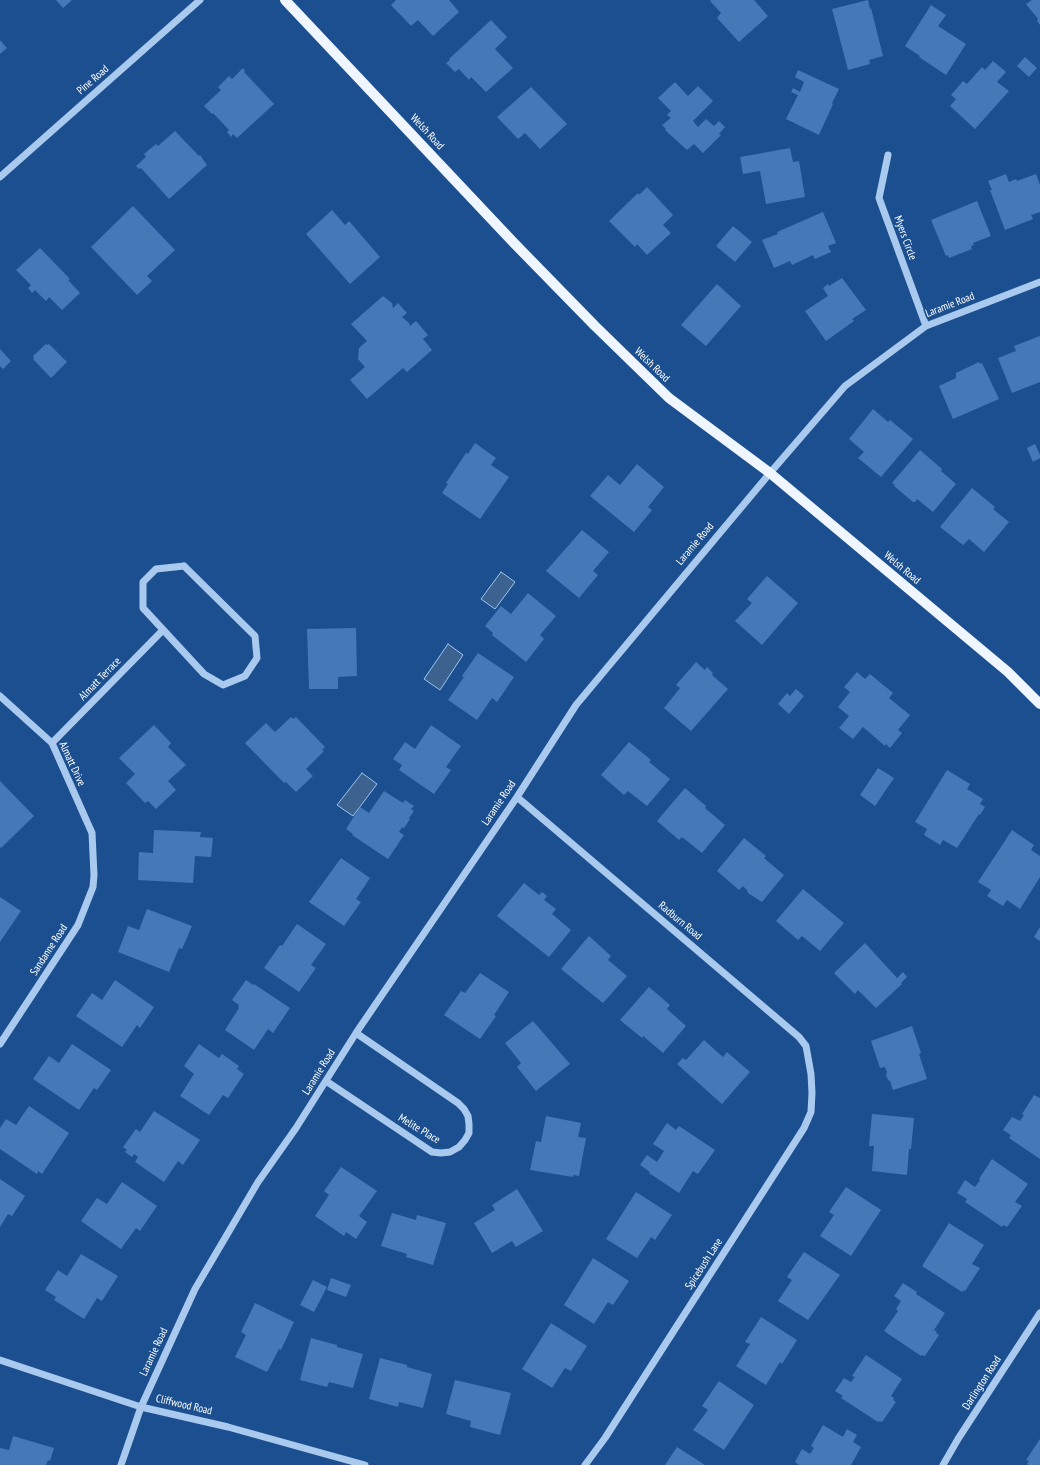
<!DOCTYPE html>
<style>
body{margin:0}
canvas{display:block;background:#1b4f8f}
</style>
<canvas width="1040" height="1465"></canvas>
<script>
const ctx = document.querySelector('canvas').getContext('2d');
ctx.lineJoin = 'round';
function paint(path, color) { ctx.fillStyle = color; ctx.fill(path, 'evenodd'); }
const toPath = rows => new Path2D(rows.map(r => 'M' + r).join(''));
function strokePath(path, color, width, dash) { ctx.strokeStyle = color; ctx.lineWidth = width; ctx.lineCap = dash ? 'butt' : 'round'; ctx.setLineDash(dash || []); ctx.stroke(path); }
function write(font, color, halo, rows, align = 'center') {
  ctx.font = font + ' "PT Sans Narrow",sans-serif'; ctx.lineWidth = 3.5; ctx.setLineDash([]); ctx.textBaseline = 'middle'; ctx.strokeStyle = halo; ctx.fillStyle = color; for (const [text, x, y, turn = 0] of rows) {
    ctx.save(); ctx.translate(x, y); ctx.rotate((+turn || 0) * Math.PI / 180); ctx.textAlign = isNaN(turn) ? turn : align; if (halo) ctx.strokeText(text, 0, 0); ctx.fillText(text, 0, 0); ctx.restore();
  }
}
const water = toPath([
 [501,572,515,582,495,609,481,599,501,572],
 [448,644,463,655,440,690,424,679,448,644],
 [362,773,377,784,353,816,337,805,362,773]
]);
const building = toPath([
 [56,0,72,0,63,8],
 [396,0,449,0,459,12,433,36,418,20,411,26,391,5],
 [711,0,754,0,768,16,739,42,717,18,721,13,710,1],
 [868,0,870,9,871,8,883,56,869,60,870,64,848,70,832,9],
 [1032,0,1040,0,1040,25,1037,21,1038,19,1026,4],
 [931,5,946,15,938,26,966,44,946,75,919,57,920,56,905,46],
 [491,20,507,37,495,49,513,68,486,92,471,77,469,80,459,69,455,72,446,63,450,60,449,59],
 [0,40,7,48,0,54],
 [1025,57,1037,68,1029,77,1017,66],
 [993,61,1006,72,997,82,1009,91,975,129,950,106,956,99,951,95,963,81,967,84,982,67,985,70],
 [243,68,245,71,244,72,274,104,237,138,233,134,231,137,227,132,229,130,213,113,212,114,204,106,221,90,218,87,229,76,232,79],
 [798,70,839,89,832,103,833,104,819,135,786,119,798,95,791,92,793,88,800,92,804,82,795,77],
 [675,82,688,96,698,86,713,101,693,121,698,127,706,119,714,126,719,121,725,127,719,134,721,135,703,153,694,144,687,150,665,130,666,129,662,125,671,118,667,115,671,111,658,98],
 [531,87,567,124,540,149,525,133,518,139,497,117],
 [175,131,199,156,200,155,207,165,169,199,141,168,139,169,136,166,146,157,144,154,156,144,158,146],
 [790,148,793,162,799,161,805,197,766,204,760,171,743,174,740,157],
 [1006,174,1009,182,1016,179,1017,181,1036,174,1040,185,1040,212,1031,215,1033,219,1005,230,990,190,992,190,988,181],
 [647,187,673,215,663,225,671,233,647,255,637,244,635,247,609,221,638,193,639,195],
 [977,201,991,236,973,243,974,245,971,246,972,249,949,258,948,255,946,256,931,220],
 [133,206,175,250,147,276,152,281,137,295,91,247],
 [332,210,345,225,349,221,380,257,350,284,306,234],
 [823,212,836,243,828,246,831,252,815,259,813,255,792,265,790,261,774,268,762,240,778,234,777,232],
 [733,226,752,242,735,262,716,246],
 [40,248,70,279,68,280,80,293,62,310,49,297,46,301,35,290,32,293,28,288,31,285,16,270],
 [842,278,866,310,852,319,854,321,826,341,805,311,828,296,823,288,828,284,829,286],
 [717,284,741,306,706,346,681,325],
 [383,296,392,303,393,308,398,303,407,313,402,317,409,323,410,326,416,321,428,335,423,339,432,350,407,372,403,368,367,399,350,380,365,367,358,359,359,348,367,341,351,324],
 [1040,336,1040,382,1012,393,998,358,1016,351,1014,346],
 [46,344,47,345,49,344,67,362,51,378,33,359,34,358,33,356],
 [0,349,11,361,3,369,0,366],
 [979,362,980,364,982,363,999,399,953,419,939,386,956,378,956,373],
 [873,409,888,422,890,420,913,439,881,477,858,458,864,452,849,439],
 [475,443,496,458,491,465,509,477,480,519,442,493,448,484,446,483,466,453,468,454],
 [1035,444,1040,455,1040,458,1033,462,1027,448],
 [920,450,942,469,941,471,956,484,933,512,917,499,915,502,913,502,894,486,895,485,892,483],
 [637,464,664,487,648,507,652,510,634,532,590,496,608,475,620,485],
 [972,488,995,507,993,509,1009,522,984,552,969,539,963,545,940,527],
 [582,530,609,552,593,571,598,575,579,598,546,571],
 [767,576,798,603,762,645,735,621,752,603,747,599],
 [528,593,556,616,540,635,544,639,526,662,492,635,493,633,485,626,501,606,511,614],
 [356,628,357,676,338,677,338,689,309,689,307,629],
 [478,653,514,677,497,702,492,698,477,720,448,700,464,677,462,676],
 [696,662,705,670,707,667,713,673,712,675,728,689,691,731,664,708,680,688,676,685],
 [857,672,865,679,870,674,893,693,889,698,910,715,898,730,902,733,890,748,886,744,885,746,863,727,853,739,839,728,849,716,838,707,850,692,844,687],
 [796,689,804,696,789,714,778,704,787,693,790,696],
 [291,717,293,719,296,717,325,747,322,750,324,751,306,769,313,776,296,792,286,782,284,783,245,743,266,723,275,732],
 [154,725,171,743,168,747,186,765,168,781,176,790,156,809,148,801,145,803,126,783,135,774,119,758],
 [431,725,461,746,446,767,451,770,434,794,399,770,402,765,393,759,405,742,415,749],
 [629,742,651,760,649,762,670,779,647,806,628,791,624,795,601,775],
 [878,768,894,778,875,806,860,795],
 [947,770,970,784,967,789,983,799,980,804,985,807,980,815,979,814,957,848,943,840,940,845,924,835,927,829,915,822],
 [0,781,34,816,1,848,0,847],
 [685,788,706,806,705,808,725,825,702,853,682,837,679,840,657,821],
 [384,791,403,803,405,800,414,806,411,809,414,811,409,818,410,819,404,828,402,827,399,832,404,835,388,859,352,835,353,834,346,829,360,807,369,813],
 [154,830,201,832,200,837,213,838,211,857,195,856,193,883,138,880,139,852,153,853],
 [1012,830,1034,845,1031,850,1040,856,1040,877,1020,909,1007,900,1003,906,987,896,991,890,978,882],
 [744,838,766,856,764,858,784,875,762,902,748,893,747,890,743,886,739,890,717,871],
 [341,858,370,878,356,899,361,902,344,926,309,902],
 [524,883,539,895,542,892,547,896,544,900,556,909,552,914,571,930,549,957,497,916],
 [803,889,844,923,820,951,802,936,798,940,776,921],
 [0,897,21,911,0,942],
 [147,909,192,926,182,949,179,948,169,972,118,952,128,926,139,930],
 [297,924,326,944,311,965,316,968,299,992,264,968,280,945,282,946],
 [1040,927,1040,941,1034,937],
 [589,936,611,956,608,960,627,976,603,1003,561,969],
 [865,943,897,978,903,972,907,977,901,983,902,984,876,1008,858,990,855,994,834,973],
 [480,973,509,992,494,1015,496,1016,480,1039,444,1015,461,991,465,993],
 [115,980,154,1007,140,1028,137,1025,122,1047,76,1016,92,993,102,1000],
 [246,980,253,985,254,984,290,1008,273,1033,268,1029,254,1050,225,1030,239,1008,238,1007,239,1005,232,1000],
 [649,987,670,1005,667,1009,686,1026,663,1053,643,1036,642,1038,620,1020],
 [533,1021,570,1064,536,1091,517,1067,521,1063,505,1043],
 [912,1026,921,1053,919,1054,927,1079,893,1090,890,1081,888,1080,886,1075,887,1072,885,1067,880,1068,871,1041],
 [704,1040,723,1057,727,1052,750,1072,722,1104,677,1064,683,1058,686,1060],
 [72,1044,111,1070,97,1090,94,1088,79,1110,33,1079,49,1056,59,1063],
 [199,1044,219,1058,222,1054,239,1066,237,1069,244,1074,228,1098,223,1095,209,1115,180,1096,194,1074,184,1066],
 [1034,1095,1040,1098,1040,1159,1009,1138,1011,1135,1003,1130,1012,1117,1020,1121,1024,1115,1022,1114],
 [29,1106,69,1133,42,1174,38,1171,37,1174,0,1149,0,1128,6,1119,16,1125],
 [154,1111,200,1140,183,1165,178,1161,164,1182,135,1162,138,1157,134,1154,132,1157,125,1152,127,1150,123,1147,136,1129,140,1132],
 [872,1114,914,1118,911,1149,909,1149,907,1175,872,1171,874,1146,869,1146],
 [546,1116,581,1123,578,1137,586,1138,579,1176,573,1175,573,1177,530,1170,536,1141,541,1142],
 [667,1123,676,1130,679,1126,715,1150,698,1174,693,1171,679,1193,649,1173,650,1172,640,1165,647,1155,657,1162,664,1151,653,1144],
 [992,1159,1028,1184,1015,1202,1022,1206,1007,1227,1003,1225,1002,1227,965,1202,967,1199,957,1193,965,1180,975,1187,980,1180,979,1179],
 [341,1167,377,1191,359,1216,367,1222,356,1239,346,1232,344,1236,315,1216,329,1195,324,1191],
 [0,1179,25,1196,12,1216,8,1214,0,1227],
 [122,1182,157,1206,140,1231,136,1228,121,1249,81,1221,97,1198,107,1204],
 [846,1187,881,1210,851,1256,820,1236,834,1215,829,1212],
 [517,1189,543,1231,516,1247,512,1241,492,1253,474,1223,495,1210,492,1205],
 [636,1192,672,1215,655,1240,651,1237,637,1258,606,1239],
 [392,1213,416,1220,417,1215,446,1223,433,1265,406,1257,407,1254,381,1246],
 [949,1223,984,1245,972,1264,980,1268,965,1291,964,1290,962,1292,922,1266],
 [804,1252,840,1275,808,1320,778,1301,792,1280,787,1277],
 [81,1254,118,1276,102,1301,97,1298,84,1319,54,1300,56,1297,45,1290,58,1270,67,1276],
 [593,1258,629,1281,613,1305,608,1302,594,1324,564,1305],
 [331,1278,351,1285,346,1297,327,1290],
 [313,1280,327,1287,314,1312,300,1305],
 [903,1283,917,1292,916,1294,945,1313,934,1330,937,1332,936,1333,939,1335,925,1356,922,1355,921,1356,884,1331,898,1311,896,1309,901,1301,894,1296],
 [255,1303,294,1322,281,1350,279,1349,267,1372,235,1357,246,1335,241,1332],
 [761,1317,797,1340,782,1364,780,1362,766,1385,736,1366,750,1344,745,1342],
 [551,1323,587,1346,571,1371,565,1368,552,1388,522,1369],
 [311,1338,337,1345,337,1347,363,1354,353,1388,329,1382,327,1387,300,1380],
 [866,1355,902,1379,891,1396,894,1398,893,1400,896,1402,882,1422,879,1421,878,1422,841,1398,843,1396,835,1391,844,1378,851,1382,855,1377,852,1376],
 [380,1358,407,1365,407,1367,432,1374,423,1408,399,1402,398,1407,369,1399],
 [455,1380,511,1393,500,1435,470,1427,471,1421,446,1414],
 [719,1381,754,1405,724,1450,693,1430,708,1410,702,1406],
 [823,1425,843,1437,847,1429,857,1435,853,1442,861,1447,851,1465,799,1465,795,1462,802,1449,810,1454,814,1448,811,1446],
 [13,1436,54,1448,50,1461,48,1460,46,1465,0,1465,0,1448,9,1450],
 [1040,1439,1040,1465,1028,1465,1027,1464,1029,1461,1026,1460],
 [677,1447,705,1465,665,1465]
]);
const minor = toPath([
 [888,155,879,198,926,326],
 [0,177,200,0],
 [184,566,255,636,257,658,245,676,223,685,204,674,143,608,143,582,156,569,184,566],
 [0,696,52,743,92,833,94,875,93,887,78,925,0,1044],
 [52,743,163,630],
 [517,797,799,1037,806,1046,811,1074,812,1093,811,1112,804,1128,605,1438,585,1465],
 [326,1081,432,1152,441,1153,450,1152,459,1147,465,1140,469,1133,469,1124,468,1116,464,1109,458,1103,356,1033],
 [0,1360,141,1407,228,1427,365,1465],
 [121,1465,141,1407,195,1289,258,1182,296,1128,356,1033,517,797,576,705,770,473,845,386,926,326,1040,282],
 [943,1465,958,1439,1040,1313]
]);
const major = toPath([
 [285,0,513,242,595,326,669,398,770,473,1008,672,1040,704]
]);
const streetNames = [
 ["Pine Road",93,80,-41],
 ["Welsh Road",427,132,47],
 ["Myers Circle",905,238,70],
 ["Laramie Road",950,305,-21],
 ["Welsh Road",652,365,44],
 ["Laramie Road",695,544,-50],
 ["Welsh Road",902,568,40],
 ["Almatt Terrace",100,679,-46],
 ["Almatt Drive",72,764,65],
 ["Laramie Road",499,803,-56],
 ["Radburn Road",680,921,40],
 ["Sandanne Road",49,950,-57],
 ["Laramie Road",319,1072,-58],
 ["Melite Place",419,1129,31],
 ["Spicebush Lane",704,1264,-57],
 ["Laramie Road",154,1352,-65],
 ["Darlington Road",982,1383,-57],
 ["Cliffwood Road",184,1405,13]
];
paint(water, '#3c6290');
strokePath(water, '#9cc4f0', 1);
paint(building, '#4478b7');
strokePath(minor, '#a9c9ee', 7);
strokePath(major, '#f0f6ff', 10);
write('11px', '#fff', '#1b4f8f', streetNames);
</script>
